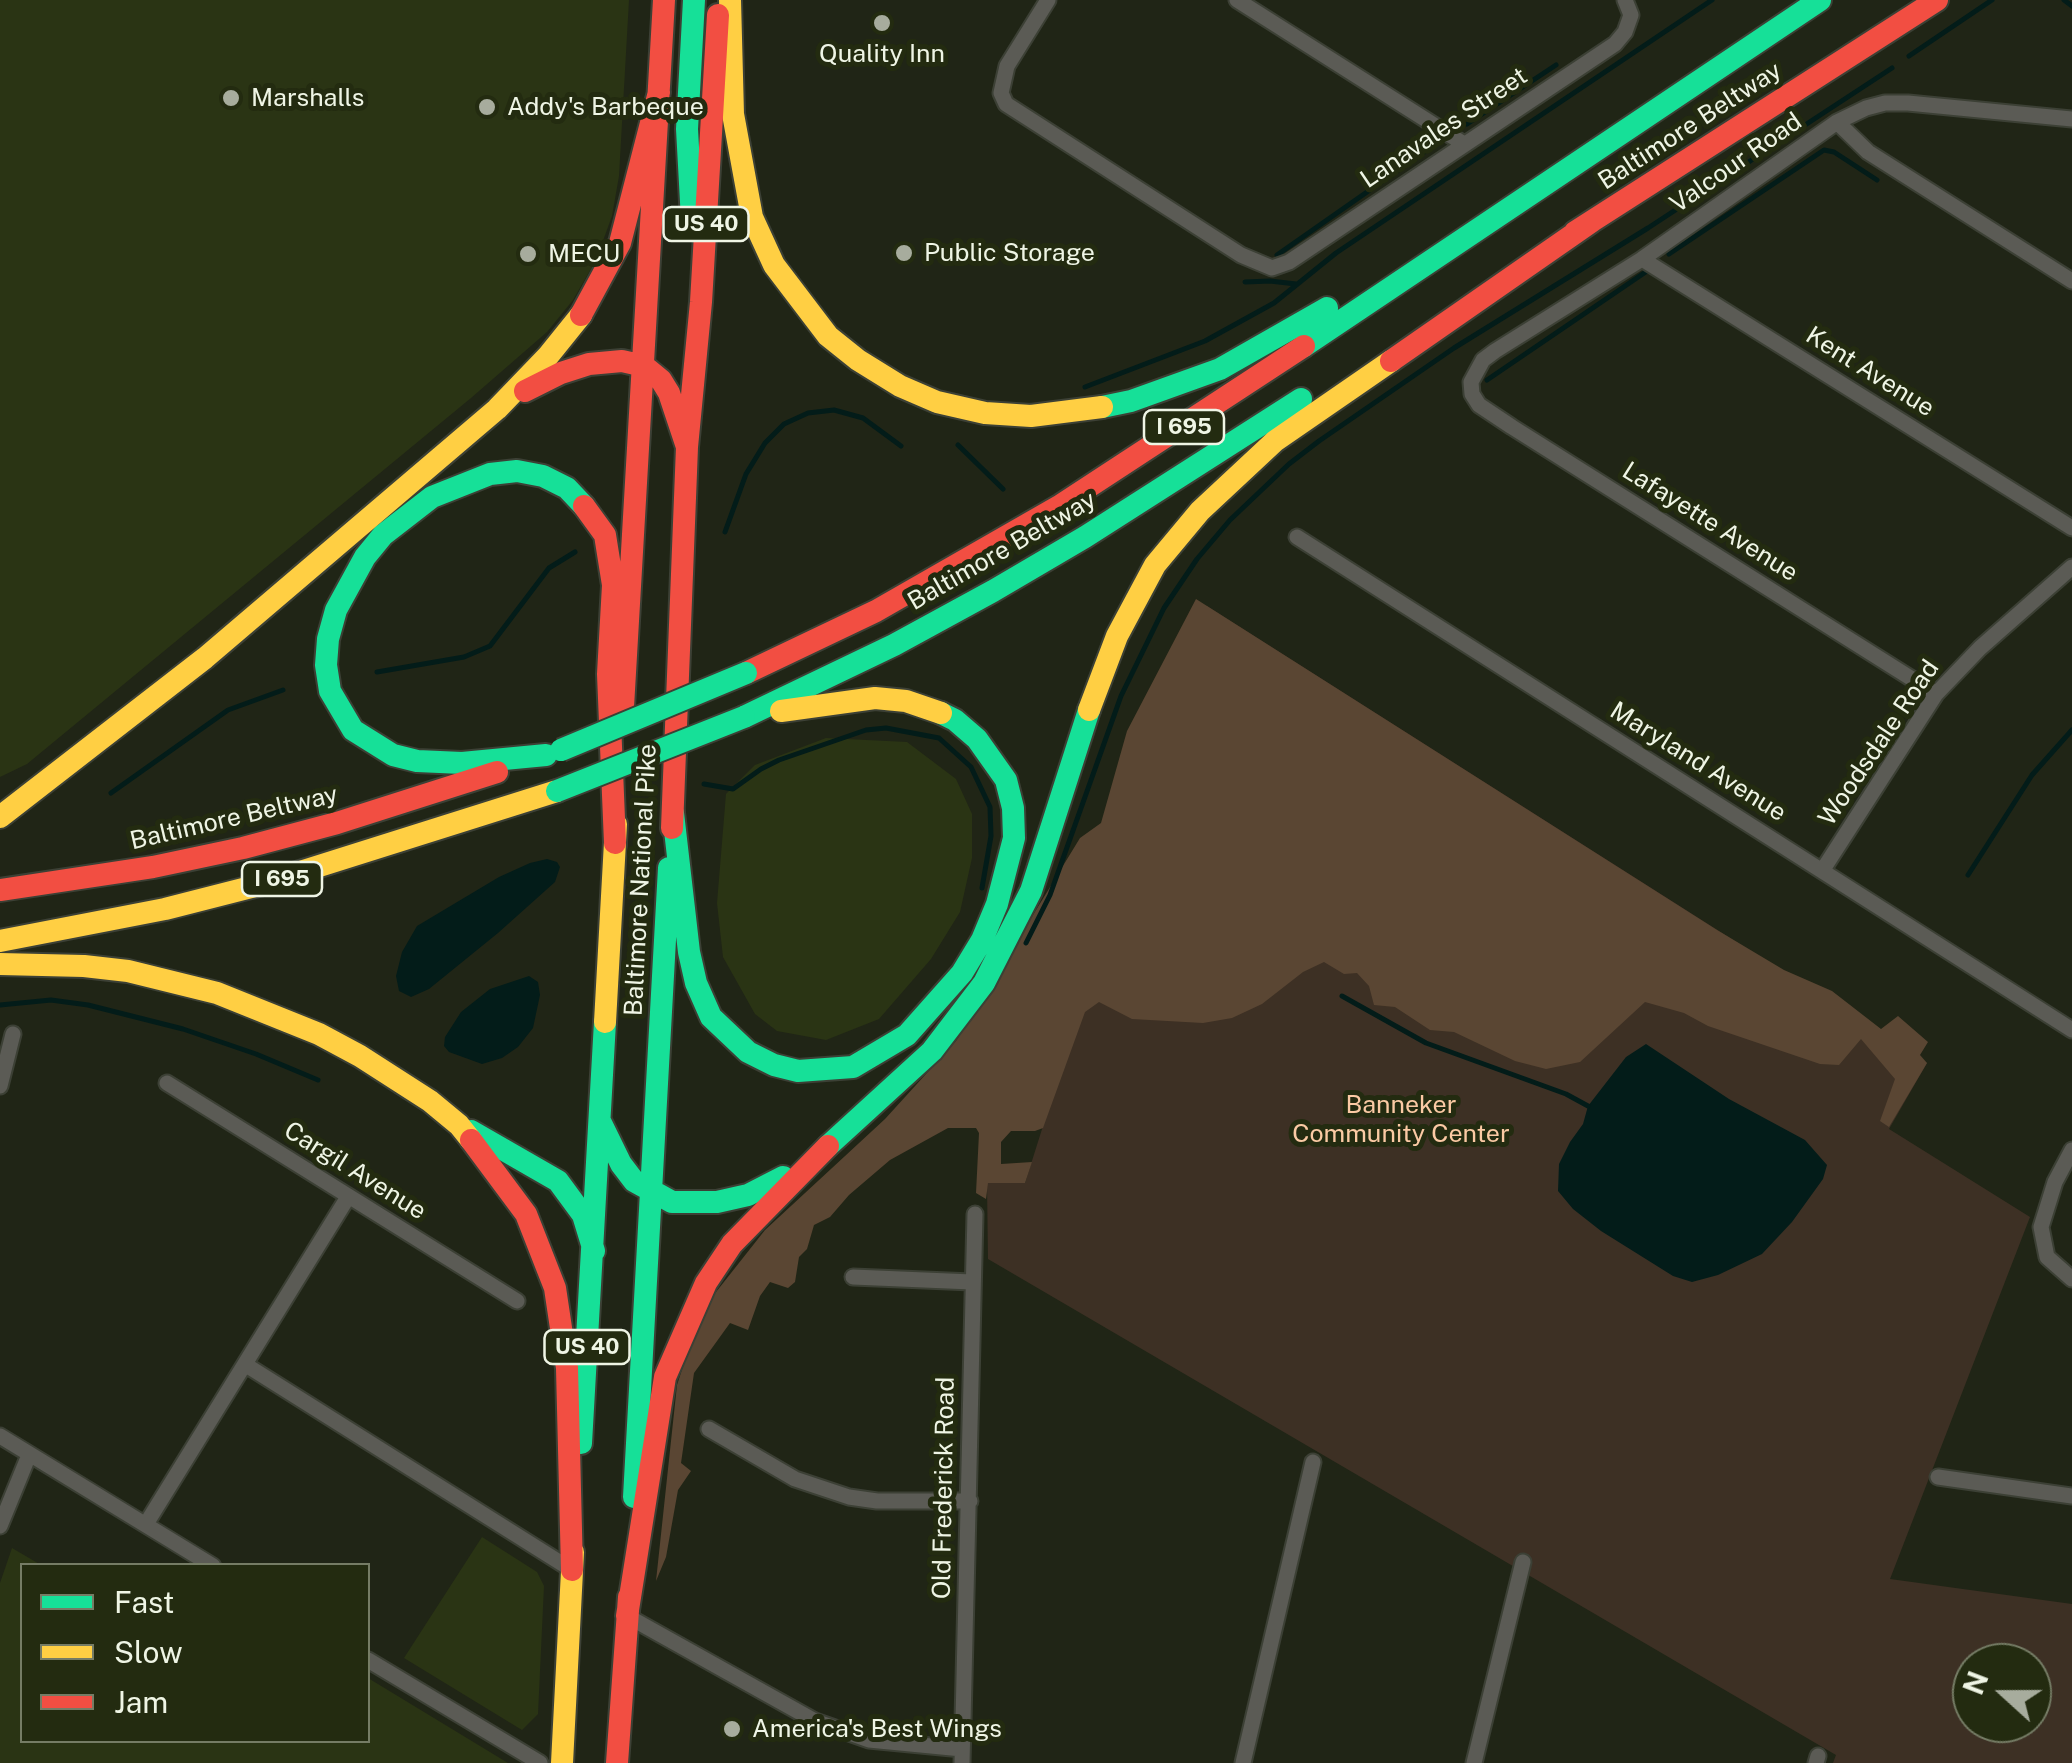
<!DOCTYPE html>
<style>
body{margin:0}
#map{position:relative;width:2072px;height:1763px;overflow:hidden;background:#202516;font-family:"Public Sans",sans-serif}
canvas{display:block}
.legend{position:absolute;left:20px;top:1563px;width:350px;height:180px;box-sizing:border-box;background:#232b10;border:2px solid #757c65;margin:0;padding:12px 18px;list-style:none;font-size:30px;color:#eff5e5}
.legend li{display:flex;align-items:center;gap:20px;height:50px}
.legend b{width:50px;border:2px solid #757c65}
.north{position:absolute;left:1952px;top:1643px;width:100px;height:100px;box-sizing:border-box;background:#232b10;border:2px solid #757c65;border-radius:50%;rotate:291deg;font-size:28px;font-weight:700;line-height:40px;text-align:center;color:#eff5e5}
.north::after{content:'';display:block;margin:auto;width:35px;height:45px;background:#a7ac9d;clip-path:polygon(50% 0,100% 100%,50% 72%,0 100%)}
</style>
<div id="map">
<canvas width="2072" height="1763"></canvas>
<ul class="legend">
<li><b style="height:12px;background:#16e098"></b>Fast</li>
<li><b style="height:12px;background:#ffcf43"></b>Slow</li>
<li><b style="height:12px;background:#f24e42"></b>Jam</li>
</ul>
<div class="north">N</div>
</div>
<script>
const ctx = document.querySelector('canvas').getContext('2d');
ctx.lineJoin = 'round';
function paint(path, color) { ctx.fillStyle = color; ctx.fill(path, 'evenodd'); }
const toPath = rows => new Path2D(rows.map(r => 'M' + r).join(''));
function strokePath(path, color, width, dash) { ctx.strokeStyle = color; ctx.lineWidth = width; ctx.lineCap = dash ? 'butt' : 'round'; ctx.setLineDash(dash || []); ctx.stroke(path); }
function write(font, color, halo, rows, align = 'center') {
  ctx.font = font + ' "Public Sans",sans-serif'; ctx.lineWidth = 10; ctx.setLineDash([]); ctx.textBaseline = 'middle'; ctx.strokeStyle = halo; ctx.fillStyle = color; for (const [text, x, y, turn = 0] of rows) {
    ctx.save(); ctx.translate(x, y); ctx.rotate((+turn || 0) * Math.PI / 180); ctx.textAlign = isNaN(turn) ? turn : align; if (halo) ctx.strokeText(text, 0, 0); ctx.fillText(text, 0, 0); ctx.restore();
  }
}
const built = toPath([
 [0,0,629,0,619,176,612,216,596,260,573,300,547,332,471,398,27,764,0,777],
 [826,738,907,742,956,779,972,814,972,858,960,912,931,959,879,1019,826,1040,777,1031,755,1014,723,957,717,903,726,794,755,765],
 [482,1537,537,1572,544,1586,538,1714,522,1730,404,1658],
 [12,1548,41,1565,22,1566,22,1740,368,1740,368,1678,508,1763,0,1763,0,1583]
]);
const green = toPath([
 [1207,606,1927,1063,1889,1129,2030,1217,1890,1579,2072,1604,2072,1763,1833,1763,1836,1755,988,1259,987,1183,1025,1183],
 [1972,1663,2032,1663,2032,1723,1972,1723]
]);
const forest = toPath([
 [1196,599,1717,930,1784,970,1832,991,1881,1029,1898,1016,1928,1042,1920,1055,1927,1063,1889,1127,1880,1121,1895,1079,1861,1039,1839,1065,1820,1064,1708,1026,1684,1013,1645,1002,1580,1062,1546,1069,1515,1061,1454,1032,1430,1030,1395,1007,1374,1005,1369,986,1357,973,1344,974,1324,962,1303,972,1262,1004,1232,1018,1203,1023,1132,1019,1099,1002,1085,1012,1043,1128,1035,1131,1011,1131,1001,1142,1001,1164,1032,1162,1025,1183,988,1183,986,1199,976,1193,979,1133,976,1128,948,1128,890,1160,849,1195,830,1217,814,1225,807,1249,799,1257,795,1282,788,1288,770,1282,760,1296,748,1330,730,1323,694,1373,681,1463,691,1471,678,1490,666,1557,656,1581,677,1385,701,1311,765,1230,885,1119,956,1041,1080,838,1101,823,1127,731]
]);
const water = toPath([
 [547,859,557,862,560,867,555,882,498,933,429,989,411,997,399,991,396,976,402,952,417,926,499,877,530,863],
 [529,976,538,982,540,995,533,1028,518,1047,502,1058,482,1064,449,1052,444,1046,445,1037,461,1012,490,989],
 [1646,1044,1729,1099,1805,1140,1827,1165,1823,1179,1792,1222,1762,1254,1718,1275,1692,1282,1673,1276,1601,1231,1573,1209,1558,1191,1559,1164,1570,1142,1583,1124,1588,1106,1626,1057]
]);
const stream = toPath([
 [2064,0,2072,6],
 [1909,56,1992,0],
 [1467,124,1556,65],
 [1669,254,1824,150,1834,152,1877,180],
 [1277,255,1437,143],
 [1245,282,1270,281,1296,284],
 [1487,380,1650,269],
 [1085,387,1205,341,1274,303,1336,253,1712,0],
 [958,445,1003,489],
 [725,532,746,474,765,443,784,424,808,413,834,410,863,418,901,446],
 [377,672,464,657,490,646,549,568,575,552],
 [704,784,733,789,761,769,779,760,866,730,886,728,939,738,971,767,990,807,991,836,982,888],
 [111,793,228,710,283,690],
 [1968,875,2032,775,2072,730],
 [1026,943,1050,895,1121,696,1164,608,1197,559,1230,520,1289,464,1319,441,1454,348,1648,228,1892,68],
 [1342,996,1426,1043,1566,1094,1588,1106],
 [0,1005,51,1000,88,1005,183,1029,256,1054,318,1080]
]);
const street = toPath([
 [1048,0,1007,66,1001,93,1006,104,1241,255,1272,268,1289,262,1615,44,1625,32,1631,15,1625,0],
 [1237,0,1464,144],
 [1837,122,1868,152,2072,281],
 [1642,259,2072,528],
 [1297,537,2072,1030],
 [1936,694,1512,427,1479,405,1472,394,1471,382,1483,360,1495,351,1642,259,1837,122,1866,108,1885,103,1908,103,2072,119],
 [1822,871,1936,694,1980,648,2072,567],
 [167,1083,517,1301],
 [0,1086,13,1034],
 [2072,1150,2055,1182,2041,1227,2047,1257,2072,1279],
 [853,1277,972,1282],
 [246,1365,572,1570],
 [709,1429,795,1479,849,1497,877,1501,970,1501],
 [0,1436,213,1566],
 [1938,1477,2072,1496],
 [146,1524,348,1197],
 [0,1526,29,1455],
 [627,1616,815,1721,869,1740,962,1749],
 [368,1660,540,1763],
 [962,1763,975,1214],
 [1243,1763,1313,1462],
 [1474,1763,1523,1562],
 [1816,1763,1818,1756]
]);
const fast = toPath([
 [692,220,687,129,694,0],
 [1304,346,1820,0],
 [1102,407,1131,401,1220,369,1327,308],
 [744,717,894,645,993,591,1085,537,1301,399],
 [546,755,462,763,417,761,393,755,353,730,330,691,326,665,328,639,336,610,365,557,383,535,432,497,490,474,517,471,543,476,567,488,584,506],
 [673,813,689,952,696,983,711,1017,748,1052,774,1065,798,1071,853,1067,907,1035,962,973,982,940,997,904,1014,838,1013,808,1006,780,977,739,955,720,941,713],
 [601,1123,621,1164,634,1181,672,1202,717,1202,748,1195,783,1177],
 [471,1131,558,1181,583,1215,594,1251],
 [828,1146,932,1051,984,983,1031,891,1089,710],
 [581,1443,605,1022],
 [634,1497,669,868]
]);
const slow = toPath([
 [730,0,733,114,752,217,774,265,828,336,858,360,900,386,937,402,985,413,1031,416,1102,407],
 [1089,710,1117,636,1155,565,1200,511,1275,441,1391,361],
 [781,711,875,698,906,701,941,713],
 [0,817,205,658,497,409,548,356,581,315],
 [0,941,165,909,259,885,557,791],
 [0,964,84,966,128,971,217,993,319,1034,360,1056,430,1101,459,1125,471,1140],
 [605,1022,616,824],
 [562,1763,573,1552]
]);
const jam = toPath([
 [1575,232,1937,0],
 [581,315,620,243,659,92],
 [1391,361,1591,222],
 [525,391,561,373,589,364,622,361,644,366,661,380,669,393,687,447],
 [584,506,605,535,613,585,608,674,615,843],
 [746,673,876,611,1061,505,1304,346],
 [622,724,664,0],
 [672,828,687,447,701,302,718,15],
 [0,890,153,867,243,848,337,823,497,772],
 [471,1140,526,1214,555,1288,567,1368,572,1570],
 [627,1616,665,1377,706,1283,732,1244,828,1146],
 [617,1763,629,1597]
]);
const fastBridge = toPath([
 [561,750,746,673],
 [557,791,744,717]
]);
const markers = [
 [882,23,10,"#a7ac9d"],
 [231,98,10,"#a7ac9d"],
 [487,107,10,"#a7ac9d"],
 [904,253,10,"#a7ac9d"],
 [528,254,10,"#a7ac9d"],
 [732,1729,10,"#a7ac9d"]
];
const shields = [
 [706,224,85],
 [1184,427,80],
 [282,879,80],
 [587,1347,85]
];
const shieldNames = [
 ["US 40",706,224],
 ["I 695",1184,427],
 ["I 695",282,879],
 ["US 40",587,1347]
];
const poiNames = [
 ["Quality Inn",882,54,"center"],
 ["Marshalls",251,98],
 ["Addy's Barbeque",507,107],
 ["Public Storage",924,253],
 ["MECU",548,254],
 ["America's Best Wings",752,1729]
];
const streetNames = [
 ["Baltimore Beltway",1690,126,-33],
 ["Lanavales Street",1444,128,-34],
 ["Valcour Road",1736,163,-35],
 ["Kent Avenue",1870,372,32],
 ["Lafayette Avenue",1710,522,32],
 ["Baltimore Beltway",1002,551,-30],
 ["Woodsdale Road",1879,743,-56],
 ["Maryland Avenue",1698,762,32],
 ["Baltimore Beltway",234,818,-13],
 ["Baltimore National Pike",641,880,-87],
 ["Cargil Avenue",355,1171,32],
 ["Old Frederick Road",944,1488,-89]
];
const parkNames = [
 ["Banneker",1401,1105],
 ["Community Center",1401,1134]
];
paint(built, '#2a3414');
paint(green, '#3d3024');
paint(forest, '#5a4633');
paint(water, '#031c19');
strokePath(stream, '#031c19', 5);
strokePath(street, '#3c4035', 19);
strokePath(fast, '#3c4035', 26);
strokePath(slow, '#3c4035', 26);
strokePath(jam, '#3c4035', 26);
strokePath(street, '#5b5b55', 15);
strokePath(fast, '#16e098', 22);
strokePath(slow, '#ffcf43', 22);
strokePath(jam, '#f24e42', 22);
strokePath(fastBridge, '#3c4035', 26, []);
strokePath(fastBridge, '#16e098', 22);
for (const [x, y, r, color] of markers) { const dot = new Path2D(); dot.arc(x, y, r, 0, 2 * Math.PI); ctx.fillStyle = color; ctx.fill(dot); strokePath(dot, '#232b10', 4); }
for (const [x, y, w] of shields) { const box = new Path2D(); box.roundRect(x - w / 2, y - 17, w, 34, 8); ctx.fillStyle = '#232b10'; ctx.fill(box); strokePath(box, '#eff5e5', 2.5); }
write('bold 22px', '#eff5e5', null, shieldNames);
write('25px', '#eff5e5', '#232b10', poiNames, 'left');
write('25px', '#eff5e5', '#232b10', streetNames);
write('25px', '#fbcaa4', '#232b10', parkNames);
</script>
